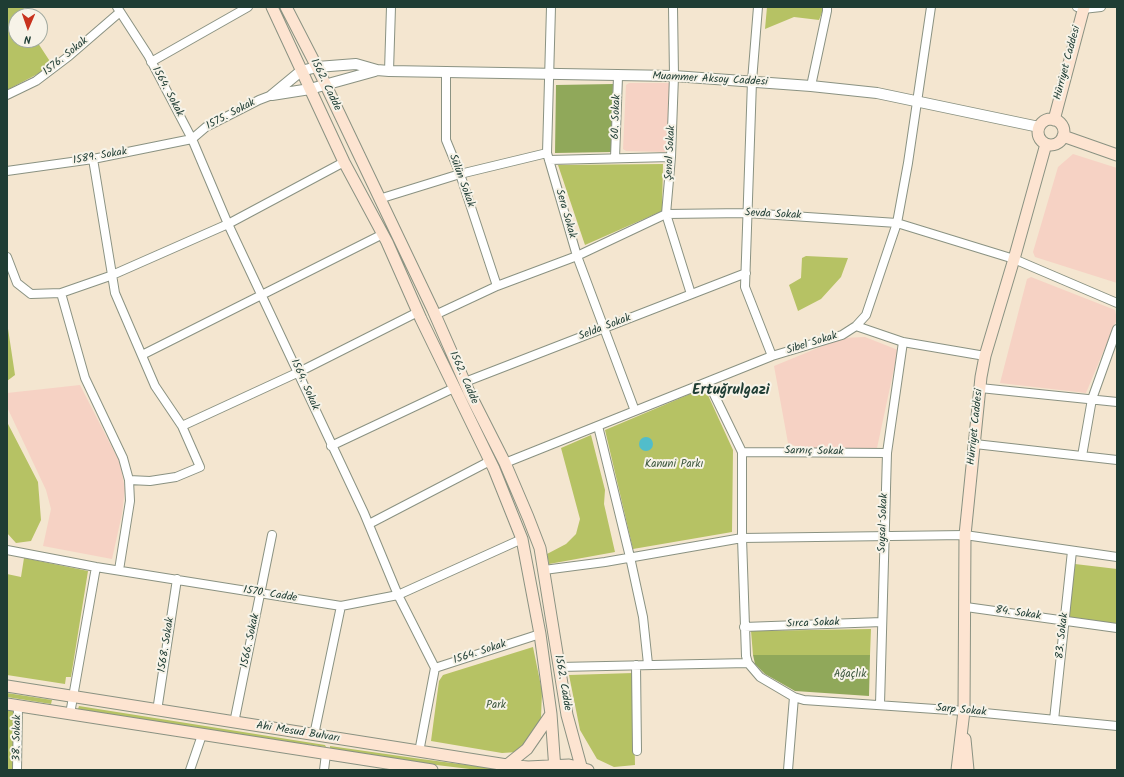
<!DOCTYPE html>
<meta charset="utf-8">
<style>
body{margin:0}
#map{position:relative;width:1124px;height:777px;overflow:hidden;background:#f4e6d0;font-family:Kalam,sans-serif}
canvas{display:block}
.frame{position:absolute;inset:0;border:8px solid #1f3d34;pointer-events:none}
.north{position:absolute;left:8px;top:8px;width:40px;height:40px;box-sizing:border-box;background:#f7f3e8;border:1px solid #a1aaa0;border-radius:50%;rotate:182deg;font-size:11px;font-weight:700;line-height:16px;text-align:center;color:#1f3d34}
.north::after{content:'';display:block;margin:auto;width:14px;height:18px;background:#c8321e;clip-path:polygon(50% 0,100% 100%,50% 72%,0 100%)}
</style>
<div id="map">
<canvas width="1124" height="777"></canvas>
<div class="frame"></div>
<div class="north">N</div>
</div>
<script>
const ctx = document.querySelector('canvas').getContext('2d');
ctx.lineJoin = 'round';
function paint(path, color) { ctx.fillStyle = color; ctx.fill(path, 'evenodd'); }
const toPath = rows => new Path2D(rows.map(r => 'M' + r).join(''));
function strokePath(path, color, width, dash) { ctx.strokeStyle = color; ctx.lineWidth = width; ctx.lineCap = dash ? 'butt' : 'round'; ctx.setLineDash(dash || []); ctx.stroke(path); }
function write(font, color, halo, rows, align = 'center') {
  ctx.font = font + ' Kalam,sans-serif'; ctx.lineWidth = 4; ctx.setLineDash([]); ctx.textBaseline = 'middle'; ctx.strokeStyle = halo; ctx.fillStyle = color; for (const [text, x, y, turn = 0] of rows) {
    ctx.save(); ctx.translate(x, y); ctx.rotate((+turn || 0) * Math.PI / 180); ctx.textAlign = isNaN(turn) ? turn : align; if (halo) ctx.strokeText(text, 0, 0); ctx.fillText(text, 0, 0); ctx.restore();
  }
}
const built = toPath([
 [629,83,669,83,672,87,668,149,665,152,626,151,623,149,626,85],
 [1073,154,1117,168,1117,283,1035,257,1033,252,1058,167],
 [1031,277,1115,310,1117,319,1086,393,1000,383,1027,279],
 [865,337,898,350,877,448,800,448,788,443,774,366,842,338],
 [80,385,120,463,125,489,122,514,112,559,43,546,51,509,46,490,7,407,7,393]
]);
const green = toPath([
 [7,7,24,7,23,16,16,16,16,40,36,40,53,66,7,90],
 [767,7,823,7,823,10,819,20,794,17,765,29],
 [663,164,662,211,585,245,558,165],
 [806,256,848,258,841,277,821,299,798,311,789,285,801,278,802,258],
 [7,322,15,375,7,381],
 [702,389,707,393,733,450,732,532,633,549,605,430],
 [7,422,38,482,41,520,31,541,16,543,7,533],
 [591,435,605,490,604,504,615,552,549,564,547,554,566,544,576,534,580,519,561,448],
 [24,558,88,571,71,677,66,677,65,684,7,675,7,574,21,577],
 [1075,564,1117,569,1117,625,1067,619],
 [871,629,870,655,753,655,751,631],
 [533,647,542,691,541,718,530,739,518,752,502,753,431,741,439,681,443,675],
 [633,673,635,765,614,767,597,759,580,730,569,675],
 [7,693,52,700,51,704,7,697],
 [79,706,325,745,326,747,223,733,78,709],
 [7,710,14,711,13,770,7,770],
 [330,746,421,759,506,770,478,770,420,763,330,749]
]);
const forest = toPath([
 [613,84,611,152,555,153,556,85],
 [753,655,870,655,869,696,795,691,765,674,755,664]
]);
const water = toPath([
 '639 444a7 7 0 1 1 14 0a7 7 0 1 1-14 0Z'
]);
const minor = toPath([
 [117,7,148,55,192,139,228,224,364,513,398,595,435,668,540,634],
 [551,7,547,153,577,256,635,411],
 [673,7,674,76,671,157,666,214,691,294],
 [758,7,752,81,745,287,772,356],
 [1077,7,1083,9,1101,7],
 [151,62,248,7],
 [389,71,391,7],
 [446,73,446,140,460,174,497,286],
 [811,86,827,11,827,7],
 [7,95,36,81,69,56,120,12],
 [615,158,618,77],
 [93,159,115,293,155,386,182,426,200,467,176,477,150,481,129,480],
 [549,160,671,157],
 [7,171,93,159,192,139,206,127,259,100,272,95],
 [379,199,460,174,547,153],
 [7,257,17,283,31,294,61,293,110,276,228,224,344,162],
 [61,293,85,378,123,458,129,480,130,501,119,570],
 [435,315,497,286,577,256,666,214,747,213,897,223,1014,259,1117,303],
 [856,326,903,342,985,356],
 [142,355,383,234],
 [465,382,746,273],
 [708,382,742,452,742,538,746,656,748,663,760,677,794,697,804,700,964,711,1117,726],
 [980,388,1117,402],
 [182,426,299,372,418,312],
 [598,426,630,557,643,617,648,664],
 [975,444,1117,460],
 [331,446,454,388],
 [742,452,887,453],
 [1082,456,1092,399,1117,329],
 [505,463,772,356,842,335,856,326,866,315,897,223,908,163,931,7],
 [369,524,490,461],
 [7,550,96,567,341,606,398,595,522,539],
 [544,570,605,562,742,538,965,535,1117,557],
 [966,607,1117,628],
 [744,627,882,622],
 [636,665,637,751],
 [559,667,748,663],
 [880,704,887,453,903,342],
 [157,711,177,579],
 [70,714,96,567],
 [1054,720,1072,551],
 [234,723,272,535],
 [314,735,341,606],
 [419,752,435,668],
 [17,770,18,706],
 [190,770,202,735],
 [324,770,326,754],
 [788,770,794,697]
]);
const tertiary = toPath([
 [272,95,301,71,317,67,356,64,377,70,389,71,674,76,811,86,877,93,1039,127],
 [272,95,310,89,375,71]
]);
const secondary = toPath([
 [272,7,344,162,387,242,421,319,494,469,522,539,540,634,551,714,555,770],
 [286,7,320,73,433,310,469,392,505,463,528,517,540,548,567,715,582,770],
 '1038 132a13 13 0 1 1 26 0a13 13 0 1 1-26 0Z',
 [1054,120,1084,7],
 [1063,136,1117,155],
 [7,686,507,765,528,767,569,765,588,770],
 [7,704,432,770],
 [965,739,968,770],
 [507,765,527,749,551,714],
 [957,770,964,711,965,535,981,377,985,356,1014,259,1046,144]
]);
const streetNames = [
 ["1576. Sokak",66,57,-39],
 ["Hürriyet Caddesi",1068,63,-75],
 ["Muammer Aksoy Caddesi",710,80,3],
 ["1562. Cadde",325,85,64],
 ["1564. Sokak",167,92,62],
 ["1575. Sokak",231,115,-28],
 ["60. Sokak",617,117,-88],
 ["Şenol Sokak",671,153,-87],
 ["1589. Sokak",100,157,-10],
 ["Sülün Sokak",461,181,70],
 ["Sera Sokak",565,214,74],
 ["Sevda Sokak",773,215,3],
 ["Selda Sokak",605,328,-21],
 ["Sibel Sokak",812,344,-17],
 ["1562. Cadde",463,378,66],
 ["1564. Sokak",304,385,66],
 ["Hürriyet Caddesi",976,427,-84],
 ["Sarnıç Sokak",814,452,1],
 ["Soysal Sokak",884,523,-88],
 ["1570. Cadde",270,595,9],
 ["84. Sokak",1018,614,8],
 ["Sırca Sokak",813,624,-2],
 ["83. Sokak",1063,636,-84],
 ["1566. Sokak",251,641,-78],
 ["1568. Sokak",167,645,-81],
 ["1564. Sokak",480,653,-18],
 ["1562. Cadde",562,683,80],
 ["Sarp Sokak",961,711,5],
 ["Ahi Mesud Bulvarı",298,733,9],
 ["38. Sokak",18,738,-89]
];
const parkNames = [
 ["Kanuni Parkı",674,465],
 ["Ağaçlık",850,675],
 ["Park",496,706]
];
const districtNames = [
 ["Ertuğrulgazi",731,391]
];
paint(built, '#f6d2c4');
paint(green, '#b6c264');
paint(forest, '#90a85a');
paint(water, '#51bdcb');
strokePath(minor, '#8a9282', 10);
strokePath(tertiary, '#8a9282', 12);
strokePath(secondary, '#8a9282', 13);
strokePath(minor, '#fff', 8);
strokePath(tertiary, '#fff', 10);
strokePath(secondary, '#fde4d1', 11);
write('11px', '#1f3d34', '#f7f3e8', streetNames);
write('11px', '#3d583e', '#f7f3e8', parkNames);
write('bold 15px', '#1f3d34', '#f7f3e8', districtNames);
</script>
